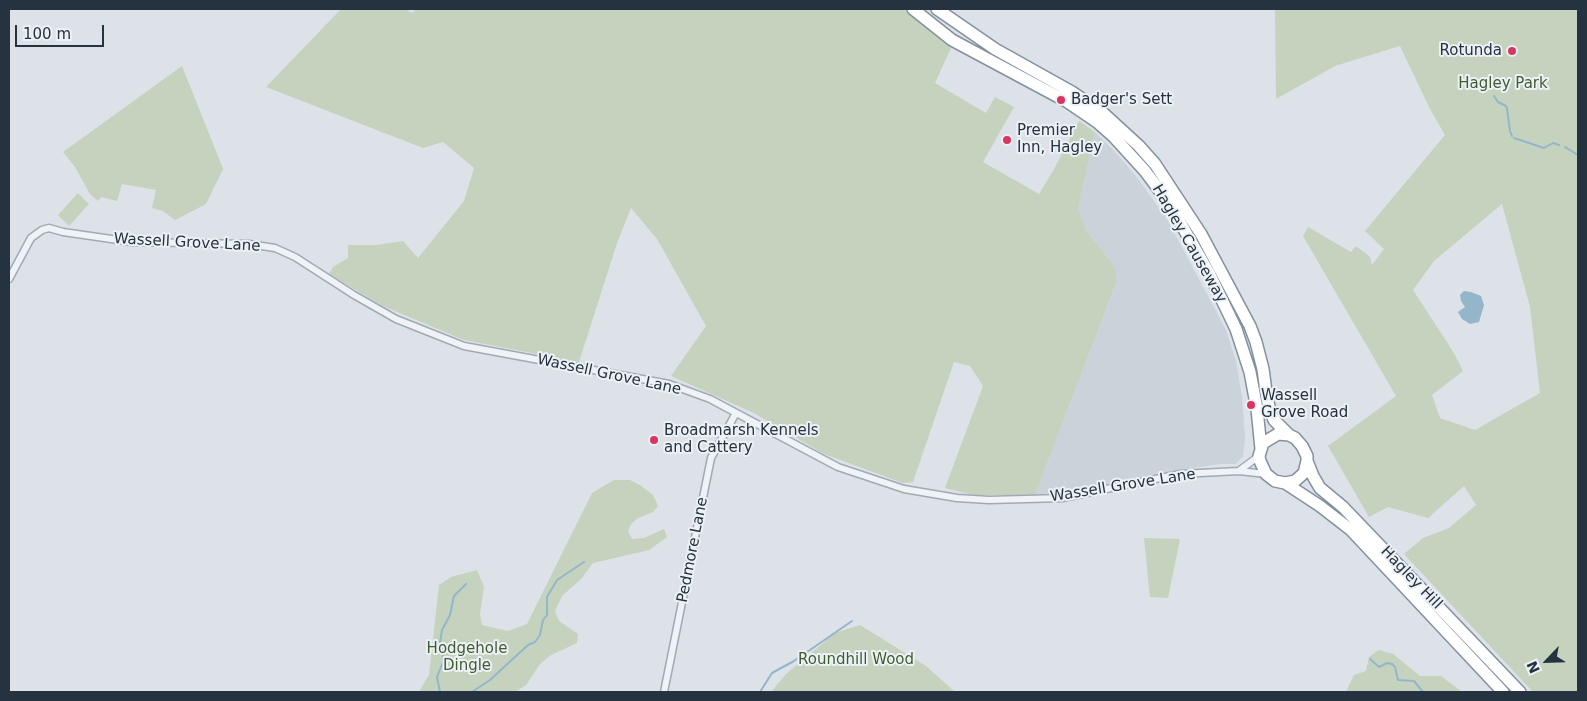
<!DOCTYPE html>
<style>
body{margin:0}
#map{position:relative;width:1587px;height:701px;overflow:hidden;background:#dce2e8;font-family:"DejaVu Sans",sans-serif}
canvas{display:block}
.frame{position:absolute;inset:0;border:10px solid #25323f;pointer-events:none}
.north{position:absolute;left:1522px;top:636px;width:50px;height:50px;-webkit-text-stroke:4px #ecf1f5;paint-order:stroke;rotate:246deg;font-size:14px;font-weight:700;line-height:20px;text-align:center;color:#25323f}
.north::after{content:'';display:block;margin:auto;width:18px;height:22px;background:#25323f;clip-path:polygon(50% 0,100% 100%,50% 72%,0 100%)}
.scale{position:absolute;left:15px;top:25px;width:89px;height:22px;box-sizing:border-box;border:2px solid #25323f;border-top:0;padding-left:6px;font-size:15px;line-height:18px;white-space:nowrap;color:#25323f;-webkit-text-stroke:4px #ecf1f5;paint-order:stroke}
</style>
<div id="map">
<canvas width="1587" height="701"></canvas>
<div class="frame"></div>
<div class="north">N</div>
<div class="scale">100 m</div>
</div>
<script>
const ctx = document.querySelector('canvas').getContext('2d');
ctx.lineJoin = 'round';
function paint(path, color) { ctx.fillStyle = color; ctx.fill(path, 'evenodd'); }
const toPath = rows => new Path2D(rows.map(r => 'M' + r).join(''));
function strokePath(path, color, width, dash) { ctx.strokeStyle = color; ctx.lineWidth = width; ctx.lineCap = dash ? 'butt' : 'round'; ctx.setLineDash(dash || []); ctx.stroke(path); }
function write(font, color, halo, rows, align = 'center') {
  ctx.font = font + ' "DejaVu Sans",sans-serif'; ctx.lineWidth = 4; ctx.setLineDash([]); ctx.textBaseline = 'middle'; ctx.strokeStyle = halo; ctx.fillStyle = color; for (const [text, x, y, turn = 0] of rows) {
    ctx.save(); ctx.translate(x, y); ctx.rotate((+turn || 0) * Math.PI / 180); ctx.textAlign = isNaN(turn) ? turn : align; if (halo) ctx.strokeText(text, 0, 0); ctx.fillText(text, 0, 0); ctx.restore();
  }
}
const built = toPath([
 [1095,132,1118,155,1139,180,1168,221,1226,330,1236,361,1242,397,1245,438,1243,456,1236,464,1220,464,1159,473,1095,487,1035,495,1116,283,1116,268,1087,232,1078,209]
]);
const green = toPath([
 [341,9,405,9,412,13,416,9,903,9,951,48,935,83,986,113,995,97,1014,107,983,162,1039,194,1053,171,1079,121,1095,132,1078,209,1087,232,1116,268,1116,283,1035,495,973,495,945,488,983,386,970,366,954,362,913,482,903,483,824,454,754,413,671,376,706,326,657,239,631,208,617,243,579,362,464,340,383,306,329,274,333,267,348,258,348,245,377,245,403,241,418,258,464,201,474,168,443,142,423,148,266,87],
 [1275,9,1578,9,1578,692,1533,692,1404,554,1423,538,1449,528,1476,505,1464,486,1428,518,1388,507,1369,517,1328,446,1396,396,1303,236,1308,227,1351,252,1356,246,1370,257,1372,265,1384,249,1365,231,1445,135,1430,109,1400,46,1335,66,1276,99],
 [1502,204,1530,307,1540,393,1475,430,1440,418,1432,395,1463,371,1454,353,1413,290,1434,261],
 [182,66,223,169,206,204,175,220,163,211,152,208,156,190,122,184,117,201,101,197,98,201,90,194,75,167,63,152],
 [78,193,89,204,69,226,58,215],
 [614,480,630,480,640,485,653,495,658,506,653,512,638,518,631,524,628,531,632,539,644,538,664,529,667,537,649,550,593,563,581,579,562,596,555,611,559,621,578,634,577,643,551,655,540,664,526,685,515,692,419,692,429,675,439,585,451,577,477,570,484,587,480,614,482,625,508,631,527,624,592,493],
 [1144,538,1180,539,1168,598,1150,597],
 [860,625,926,666,955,692,771,692,786,674,835,633],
 [1379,650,1393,654,1420,676,1441,676,1462,692,1346,692,1354,675,1366,671,1369,657]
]);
const water = toPath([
 [1464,291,1471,292,1481,296,1484,305,1479,322,1470,324,1462,319,1458,312,1465,307,1461,301,1460,295]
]);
const stream = toPath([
 [1494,96,1498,102,1506,106,1507,108,1510,131,1512,136],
 [1514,138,1544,148,1553,143,1559,145],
 [1565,147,1578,155],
 [1370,659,1379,667,1387,663,1392,664,1395,667,1398,680,1414,681,1423,692],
 [440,692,437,677,443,662,443,646,440,643,442,630,450,615,454,596,466,584],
 [472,692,490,680,528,645,535,642,540,635,543,620,547,615,547,597,557,580,584,562],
 [760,692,772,673,794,661,852,621]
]);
const minor = toPath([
 [9,279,31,238,42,230,49,228,63,232,132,242,249,244,275,248,295,257,354,295,396,319,464,346,669,384,710,399,838,467,904,489,957,498,989,500,1062,498,1180,474,1239,471,1266,474],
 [1240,470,1259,456],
 [664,692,711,458,736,413]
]);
const trunk = toPath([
 [913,9,952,40,1066,101,1097,122,1114,137,1145,171,1169,203,1209,273,1236,329,1250,372,1257,409,1261,449],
 [937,9,995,49,1072,92,1103,113,1139,146,1155,164,1201,234,1250,326,1256,342,1263,369,1267,399,1270,410,1274,420,1289,435],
 [1278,434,1289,435,1295,438,1302,446,1307,456,1307,461,1304,473,1295,481,1285,483,1275,481,1266,474,1260,461,1259,456,1263,443,1278,434],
 [1307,461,1313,476,1320,488,1343,507,1520,692],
 [1285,483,1320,506,1351,530,1503,692]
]);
const markers = [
 [1512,51,5,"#d73663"],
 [1061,100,5,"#d73663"],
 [1007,140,5,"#d73663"],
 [1251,405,5,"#d73663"],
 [654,440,5,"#d73663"]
];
const poiNames = [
 ["Rotunda",1502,51,"right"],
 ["Badger's Sett",1071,100],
 ["Premier",1017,131],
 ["Inn, Hagley",1017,148],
 ["Wassell",1261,396],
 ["Grove Road",1261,413],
 ["Broadmarsh Kennels",664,431],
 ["and Cattery",664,448]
];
const parkNames = [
 ["Hagley Park",1503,84],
 ["Hodgehole",467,649],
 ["Dingle",467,666],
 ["Roundhill Wood",856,660]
];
const streetNames = [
 ["Wassell Grove Lane",187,243,3],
 ["Hagley Causeway",1189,244,60],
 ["Wassell Grove Lane",609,375,12],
 ["Wassell Grove Lane",1123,486,-9],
 ["Pedmore Lane",693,550,-79],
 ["Hagley Hill",1411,578,46]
];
paint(built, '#cad2da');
paint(green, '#c5d2bd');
paint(water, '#94b6cb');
strokePath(stream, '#94b6cb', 2);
strokePath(minor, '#a1aab2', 9);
strokePath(trunk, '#83919f', 14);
strokePath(minor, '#eff2f6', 6);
strokePath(trunk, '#fff', 11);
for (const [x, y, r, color] of markers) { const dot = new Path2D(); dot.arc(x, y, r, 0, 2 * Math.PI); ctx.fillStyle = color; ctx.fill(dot); strokePath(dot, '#ecf1f5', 2); }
write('15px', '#25323f', '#ecf1f5', poiNames, 'left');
write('15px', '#3f5c31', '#ecf1f5', parkNames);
write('15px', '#25323f', '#ecf1f5', streetNames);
</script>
